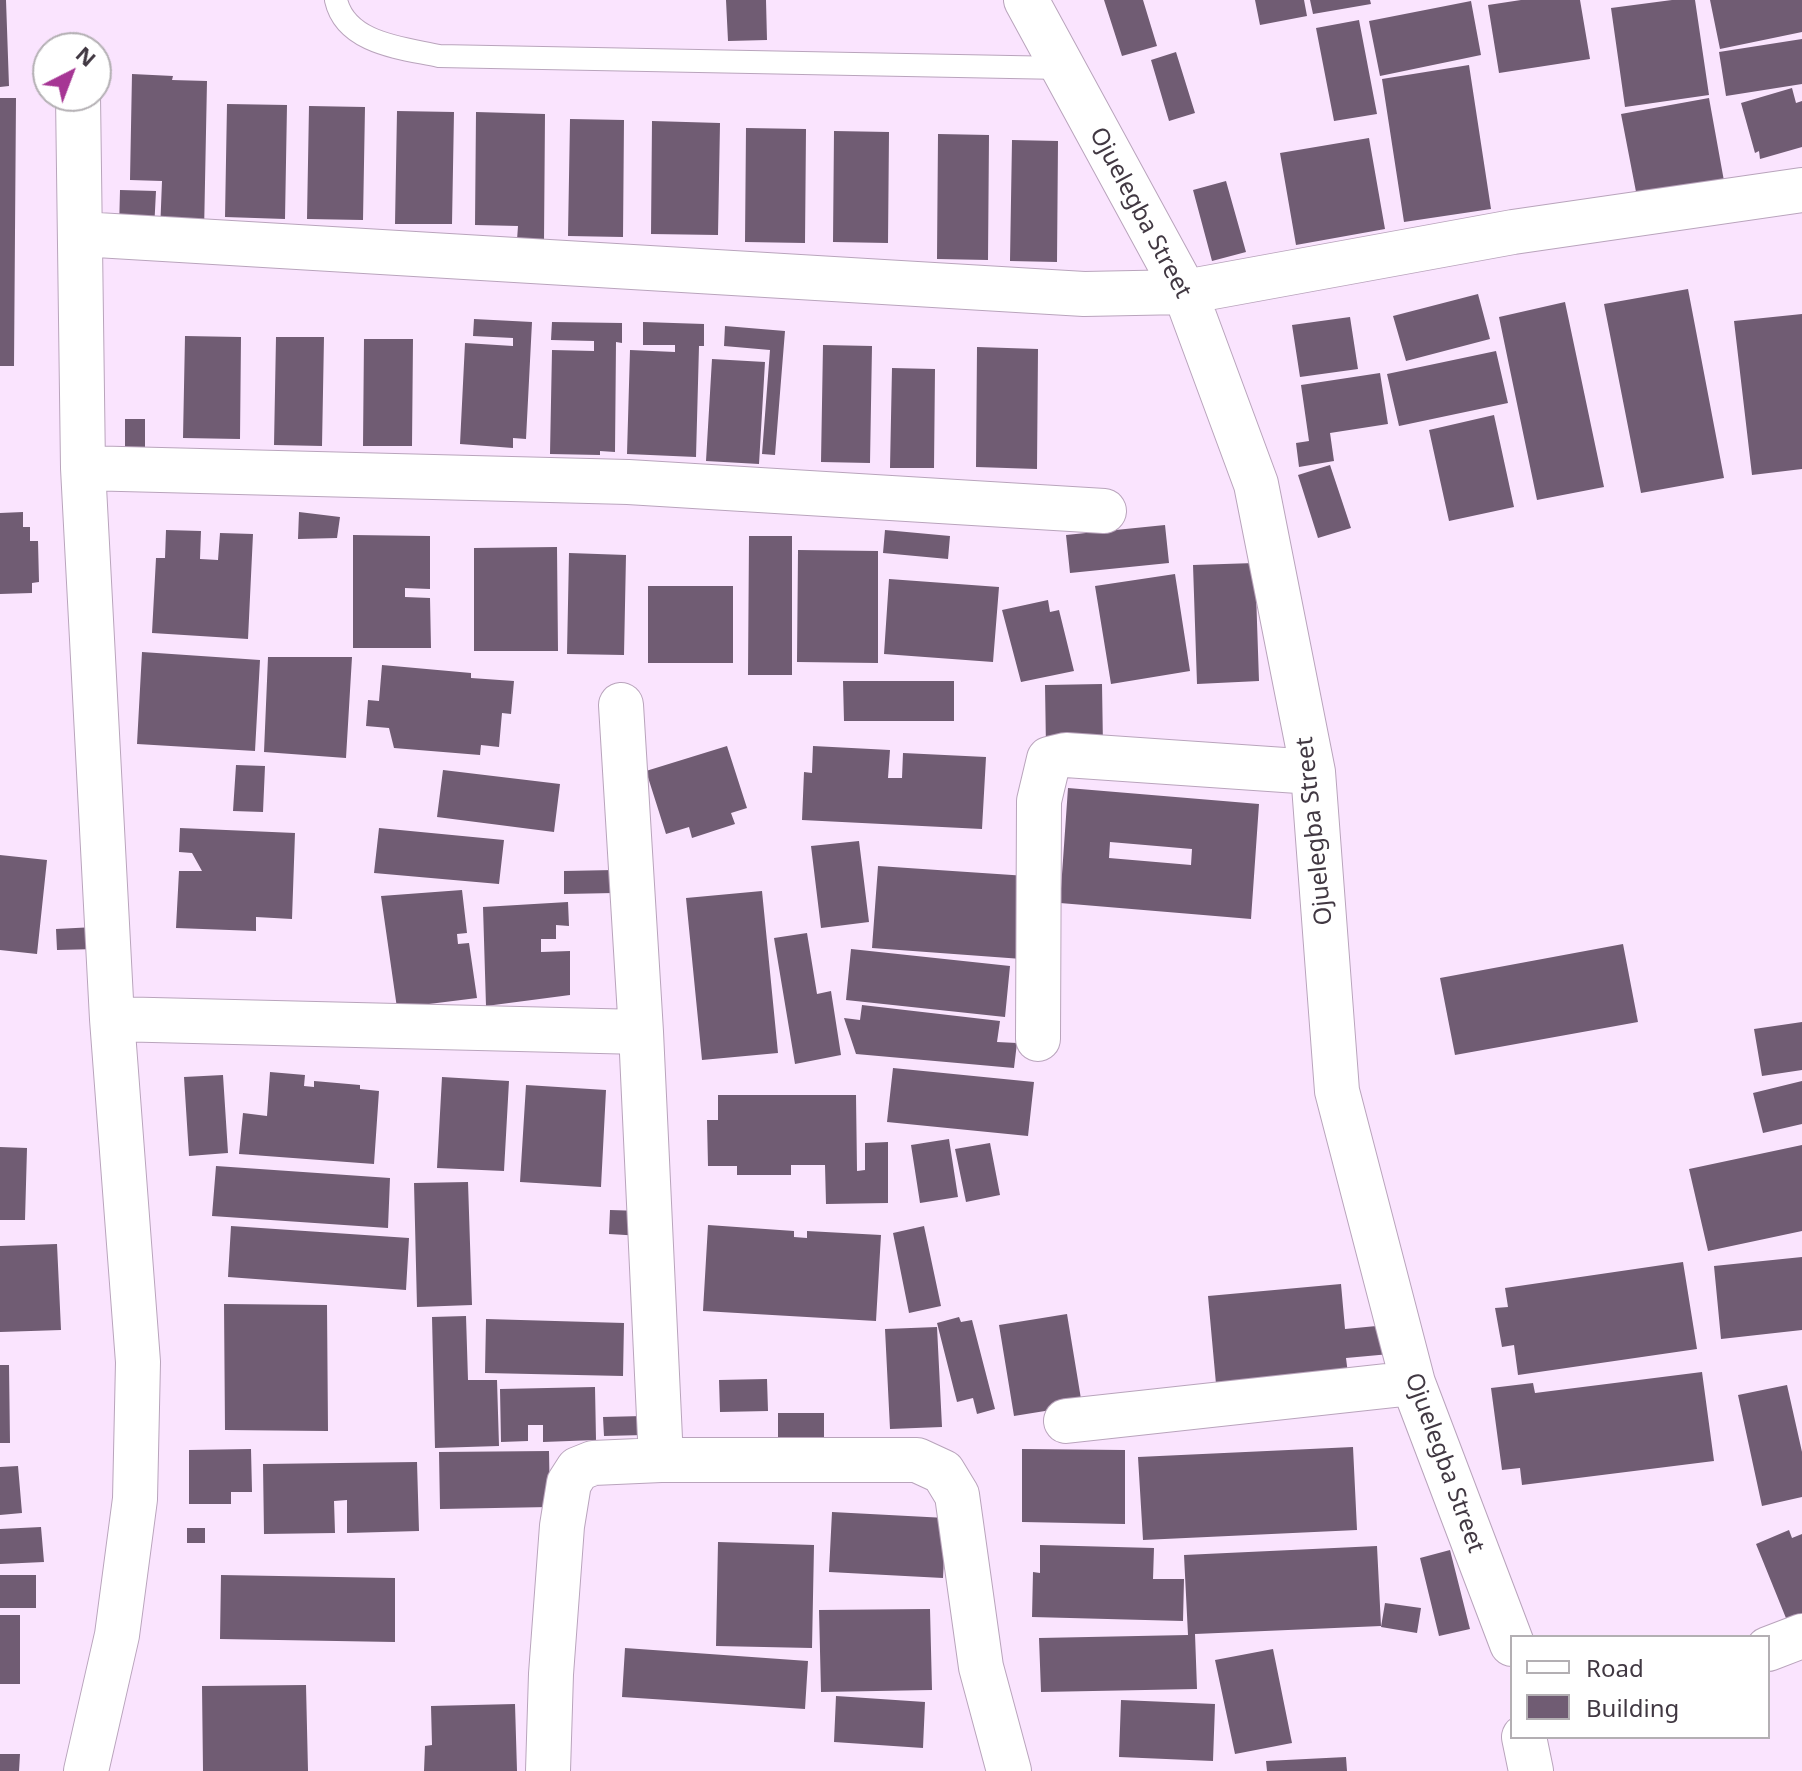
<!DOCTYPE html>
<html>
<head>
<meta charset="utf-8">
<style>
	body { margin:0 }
	#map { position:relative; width:1802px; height:1771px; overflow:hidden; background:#fae4fe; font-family:"Noto Sans",sans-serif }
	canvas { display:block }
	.legend { position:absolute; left:1510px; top:1635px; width:260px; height:104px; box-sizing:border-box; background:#fff; border:2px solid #b3afb3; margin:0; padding:10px 14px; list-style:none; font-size:24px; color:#413842 }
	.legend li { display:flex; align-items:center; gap:16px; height:40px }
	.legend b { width:40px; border:2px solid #b3afb3 }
	.north { position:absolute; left:32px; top:32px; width:80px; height:80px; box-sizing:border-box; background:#fff; border:2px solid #b3afb3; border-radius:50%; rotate:42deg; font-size:22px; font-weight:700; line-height:32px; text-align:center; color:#413842 }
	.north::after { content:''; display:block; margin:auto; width:28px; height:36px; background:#a63694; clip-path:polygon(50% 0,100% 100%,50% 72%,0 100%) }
</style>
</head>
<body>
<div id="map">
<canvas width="1802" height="1771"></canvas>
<ul class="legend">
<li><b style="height:10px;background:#fff"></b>Road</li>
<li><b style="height:22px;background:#705c73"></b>Building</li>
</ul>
<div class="north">N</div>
</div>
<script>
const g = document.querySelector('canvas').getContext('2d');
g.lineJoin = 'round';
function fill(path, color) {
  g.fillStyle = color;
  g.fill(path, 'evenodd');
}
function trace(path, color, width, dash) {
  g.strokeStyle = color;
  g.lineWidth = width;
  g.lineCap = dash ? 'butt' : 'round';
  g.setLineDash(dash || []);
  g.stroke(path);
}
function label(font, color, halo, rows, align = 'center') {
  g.font = font + ' "Noto Sans",sans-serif';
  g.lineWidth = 8;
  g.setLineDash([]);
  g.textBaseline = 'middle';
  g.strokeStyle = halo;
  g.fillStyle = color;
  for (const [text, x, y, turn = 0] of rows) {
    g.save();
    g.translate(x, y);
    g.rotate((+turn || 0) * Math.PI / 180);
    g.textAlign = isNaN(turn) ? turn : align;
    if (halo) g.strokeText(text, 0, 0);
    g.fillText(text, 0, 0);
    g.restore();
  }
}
const building = new Path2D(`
	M0,0h6l3,86 -9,1z
	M726,0h40l1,40 -39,1z
	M1104,0h39l14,46 -35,10z
	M1255,0h49l3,16 -47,9z
	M1310,0h60l1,4 -58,10z
	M1521,0h59l10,59 -91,14 -11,-68z
	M1672,0h23l14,95 -84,12 -14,-99z
	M1710,0h92v32l-82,17z
	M1471,1l10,54 -101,21 -11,-55z
	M1359,20l18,94 -43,7 -18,-93z
	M1802,39v45l-76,12 -7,-44z
	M1176,52l19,61 -26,8 -18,-61z
	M1469,65l22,144 -87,13 -22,-143z
	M132,74l41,2 -1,4 35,1 -3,152 -44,-1 2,-51 -32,-1z
	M1792,88l4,15 6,-2v46l-42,12 -1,-8 -4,2 -14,-50z
	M0,98h16l-2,268h-14z
	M1709,98l15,83 -87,16 -16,-83z
	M227,104l60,1 -2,114 -60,-2z
	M309,106l56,1 -2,113 -56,-1z
	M397,111l57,1 -2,112h-57z
	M476,112l69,2 -1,127 -27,-1 1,-14 -43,-1z
	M570,119l54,1 -1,117 -55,-1z
	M652,121l68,2 -2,112 -67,-1z
	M746,128l60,1 -1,114 -60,-1z
	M834,131l55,1 -1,111 -55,-1z
	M938,134l51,1 -1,125 -51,-1z
	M1369,138l16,91 -89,16 -16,-92z
	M1012,140l46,1 -1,121 -47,-1z
	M1226,181l20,71 -34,9 -19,-71z
	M120,190l36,1 -2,39 -35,-1z
	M1688,289l36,189 -83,15 -37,-189z
	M1478,294l12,45 -84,22 -13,-45z
	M1565,302l39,185 -67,13 -38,-183z
	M1802,314v155l-50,6 -18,-154z
	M1350,317l8,52 -58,8 -8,-52z
	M474,319l58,3 -6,117 -13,-1v10l-53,-4 5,-101 48,3v-8l-40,-2z
	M552,322l70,1v20l-6,-1 -1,110 -15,-1v4l-50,-1 2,-104 42,1v-10l-43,-1z
	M643,322l61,2v22h-5l-3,111 -69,-3 3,-104 45,2v-7h-32z
	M725,326l60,5 -10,124 -13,-1 8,-104 -46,-4z
	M185,336l56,1 -1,102 -57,-1z
	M276,337h48l-2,109 -48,-1z
	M364,339h49l-1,107h-49z
	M823,345l49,1 -2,117 -49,-1z
	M977,347l61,2 -1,120 -61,-2z
	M1496,351l12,52 -109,23 -12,-52z
	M712,359l53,3 -6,102 -53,-3z
	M892,368l43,1 -1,99h-44z
	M1380,373l8,51 -58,9 4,28 -35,6 -3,-24 13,-2 -8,-56z
	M1494,415l20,92 -65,14 -20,-91z
	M125,419h20v29l-20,1z
	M1330,465l21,63 -33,10 -20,-63z
	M23,512v15h7v14h8l1,41 -7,1v10l-32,1v-81z
	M299,512l41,5 -3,21 -39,1z
	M1165,525l4,38 -99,10 -4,-38z
	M166,530l35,1 -1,28 18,1 2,-27 33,1 -5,105 -96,-6 4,-75h9z
	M885,530l65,6 -2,23 -65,-6z
	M353,535l77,1v53l-25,-1v9l25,1 1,50h-78z
	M749,536h43v139h-44z
	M557,547l1,104h-84v-103z
	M798,550l80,1v112l-81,-1z
	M569,553l57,2 -2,100 -57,-1z
	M1255,563l4,118 -62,3 -4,-119z
	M1175,574l15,97 -79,13 -16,-98z
	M889,579l110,8 -6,75 -109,-8z
	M648,586h85v77h-85z
	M1048,600l2,12 9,-2 15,61 -53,11 -19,-72z
	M142,652l118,8 -5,91 -118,-7z
	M268,657h84l-6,101 -82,-6z
	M382,665l89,8v5l43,3 -3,33 -9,-1 -3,34 -18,-2 -1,10 -86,-7 -5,-20 -23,-2 2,-26 11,1z
	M843,681h111v40h-110z
	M1102,684l1,63 -57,1 -1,-63z
	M727,746l20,62 -16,5 4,11 -43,14 -3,-11 -23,7 -20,-63z
	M813,746l77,4 -2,28h14l1,-25 83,4 -4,72 -180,-9 2,-48 8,1z
	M236,765l29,1 -2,46 -30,-1z
	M443,770l117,14 -6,48 -117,-15z
	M1068,788l191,16 -8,115 -191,-16zM1110,842l82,7 -1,16 -82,-7z
	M180,828l115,5 -3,86 -36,-2v14l-80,-3 3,-57h23l-10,-18 -13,-1z
	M379,828l125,12 -5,44 -125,-11z
	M859,841l10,81 -48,6 -10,-82z
	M0,855l47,5 -10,94 -37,-4z
	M878,866l149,10 -5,83 -150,-11z
	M614,870v23l-50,1v-23z
	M462,890l5,43 -10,1 1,10 11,-1 8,55 -80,10 -16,-112z
	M762,891l16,162 -76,7 -16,-162z
	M568,902l1,24 -13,-1v14h-15v13l29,-1v44l-84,11 -3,-99z
	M95,927l2,22 -40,1 -1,-21z
	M807,933l10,61 14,-3 10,64 -46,9 -21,-126z
	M1623,944l15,78 -183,33 -15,-77z
	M851,949l159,17 -5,51 -159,-17z
	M862,1005l138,16 -3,21 20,1 -3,25 -158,-14 -12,-36 16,2z
	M1802,1022v48l-40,6 -8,-47z
	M893,1068l141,14 -6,54 -141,-14z
	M270,1072l35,3 -1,11 10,1v-6l46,4v4l19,2 -5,73 -135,-10 4,-41 24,3z
	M223,1075l5,78 -39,3 -5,-79z
	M442,1077l67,4 -5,90 -67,-3z
	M1802,1081v43l-39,9 -10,-40z
	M526,1085l80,5 -5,97 -81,-5z
	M718,1095h138l1,76 8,-1v-27l23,-1v61l-62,1 -1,-39h-34v10h-54v-9h-29l-1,-46h11z
	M949,1139l9,58 -38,6 -9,-58z
	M990,1143l10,52 -34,7 -11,-53z
	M1802,1145v86l-94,20 -19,-82z
	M0,1147l27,1 -2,72h-25z
	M216,1166l174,12 -2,50 -176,-12z
	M468,1182l4,123 -55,2 -3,-124z
	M610,1210l32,1v25l-33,-2z
	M708,1225l86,6v6l13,1v-7l74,4 -5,86 -173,-10z
	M231,1226l178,12 -3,52 -178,-13z
	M924,1226l17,80 -32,7 -16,-80z
	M57,1244l4,86 -61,2v-86z
	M1802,1257v73l-81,9 -7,-73z
	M1683,1262l14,87 -179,26 -4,-30 -12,2 -7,-39 13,-1 -3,-19z
	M1341,1284l4,45 42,-4 3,29 -44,4 3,24 -132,13 -9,-99z
	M224,1304l103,1 1,126 -103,-1z
	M1067,1314l15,91 -68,11 -15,-91z
	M466,1316l2,64h29l2,66 -64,2 -3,-131z
	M959,1317l2,5 11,-2 23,89 -18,5 -4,-16 -16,4 -20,-79z
	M486,1319l138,4 -1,53 -138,-3z
	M937,1327l5,100 -52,2 -5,-100z
	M0,1365h9l1,78h-10z
	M1702,1372l12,89 -192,24 -2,-17 -18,2 -11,-82 42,-5 2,10z
	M767,1379l1,32 -48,1 -1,-32z
	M1787,1385l15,67v45l-40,9 -24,-111z
	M595,1387l1,53 -53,2v-17h-15v16l-27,1 -1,-53z
	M778,1413h46v28h-46z
	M643,1416l1,19 -40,1 -1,-19z
	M1353,1447l4,83 -214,10 -5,-83z
	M251,1449l1,43h-21v12h-42v-54z
	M1022,1449l103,1v74l-103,-2z
	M549,1451l1,56 -110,2 -1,-57z
	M417,1462l2,69 -72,2v-33l-13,1 1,32 -71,1 -1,-70z
	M18,1466l4,47 -22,2v-48z
	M832,1512l114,6 -3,60 -114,-6z
	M41,1527l3,35 -44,2v-35z
	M187,1528h18v15h-18z
	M1789,1530l3,8 10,-4v89l-12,5 -34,-84z
	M718,1542l96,3 -2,103 -96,-2z
	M1040,1545l114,3 -1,31h31l-1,42 -151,-4 1,-45 7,1z
	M1377,1546l4,80 -186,8 2,55 -156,3 -2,-54 149,-3 -4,-80z
	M1450,1550l20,79 -31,7 -19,-78z
	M0,1575h36v33h-36z
	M221,1575l174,3v64l-175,-3z
	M1385,1603l36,5 -4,25 -36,-6z
	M930,1609l2,81 -111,2 -2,-82z
	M0,1615h20v69h-20z
	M625,1648l183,13 -3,48 -183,-12z
	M1273,1649l19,94 -57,11 -20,-94z
	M306,1685l2,86h-105l-1,-85z
	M836,1696l89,6 -2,46 -89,-6z
	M1121,1700l94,4 -2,57 -94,-4z
	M515,1704l2,67h-93l1,-25 7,-1 -1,-39z
	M0,1754h20l-1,17h-19z
	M1346,1757l1,14h-80l-1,-10z`);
const service = new Path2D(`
	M336,0c10,44 67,48 103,56l623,12`);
const minor = new Path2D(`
	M1026,0l159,292 71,192 57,288 24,319 76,292 99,261
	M78,96l5,372
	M80,234l1004,60 101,-2 328,-60 289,-42
	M621,705l20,327 20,428
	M112,1019l529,13
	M1038,1039l1,-238 10,-42 17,-4 247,17
	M1066,1421l347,-38
	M1768,1649l34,-13
	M1524,1737l7,34
	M86,1771l31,-136 18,-136 3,-137 -26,-343 -29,-551 545,14 476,29
	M548,1771l3,-97 11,-148 7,-43 9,-14 15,-6 68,-3h256l26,12 14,23 24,172 28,104`);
const streetNames = [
	["Ojuelegba Street",1140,213,62],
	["Ojuelegba Street",1315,831,-96],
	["Ojuelegba Street",1444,1463,70]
];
fill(building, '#705c73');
trace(service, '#b9a4bc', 24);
trace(minor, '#b9a4bc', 46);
trace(service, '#fff', 22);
trace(minor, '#fff', 44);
label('24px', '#413842', '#fff', streetNames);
</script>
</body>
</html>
